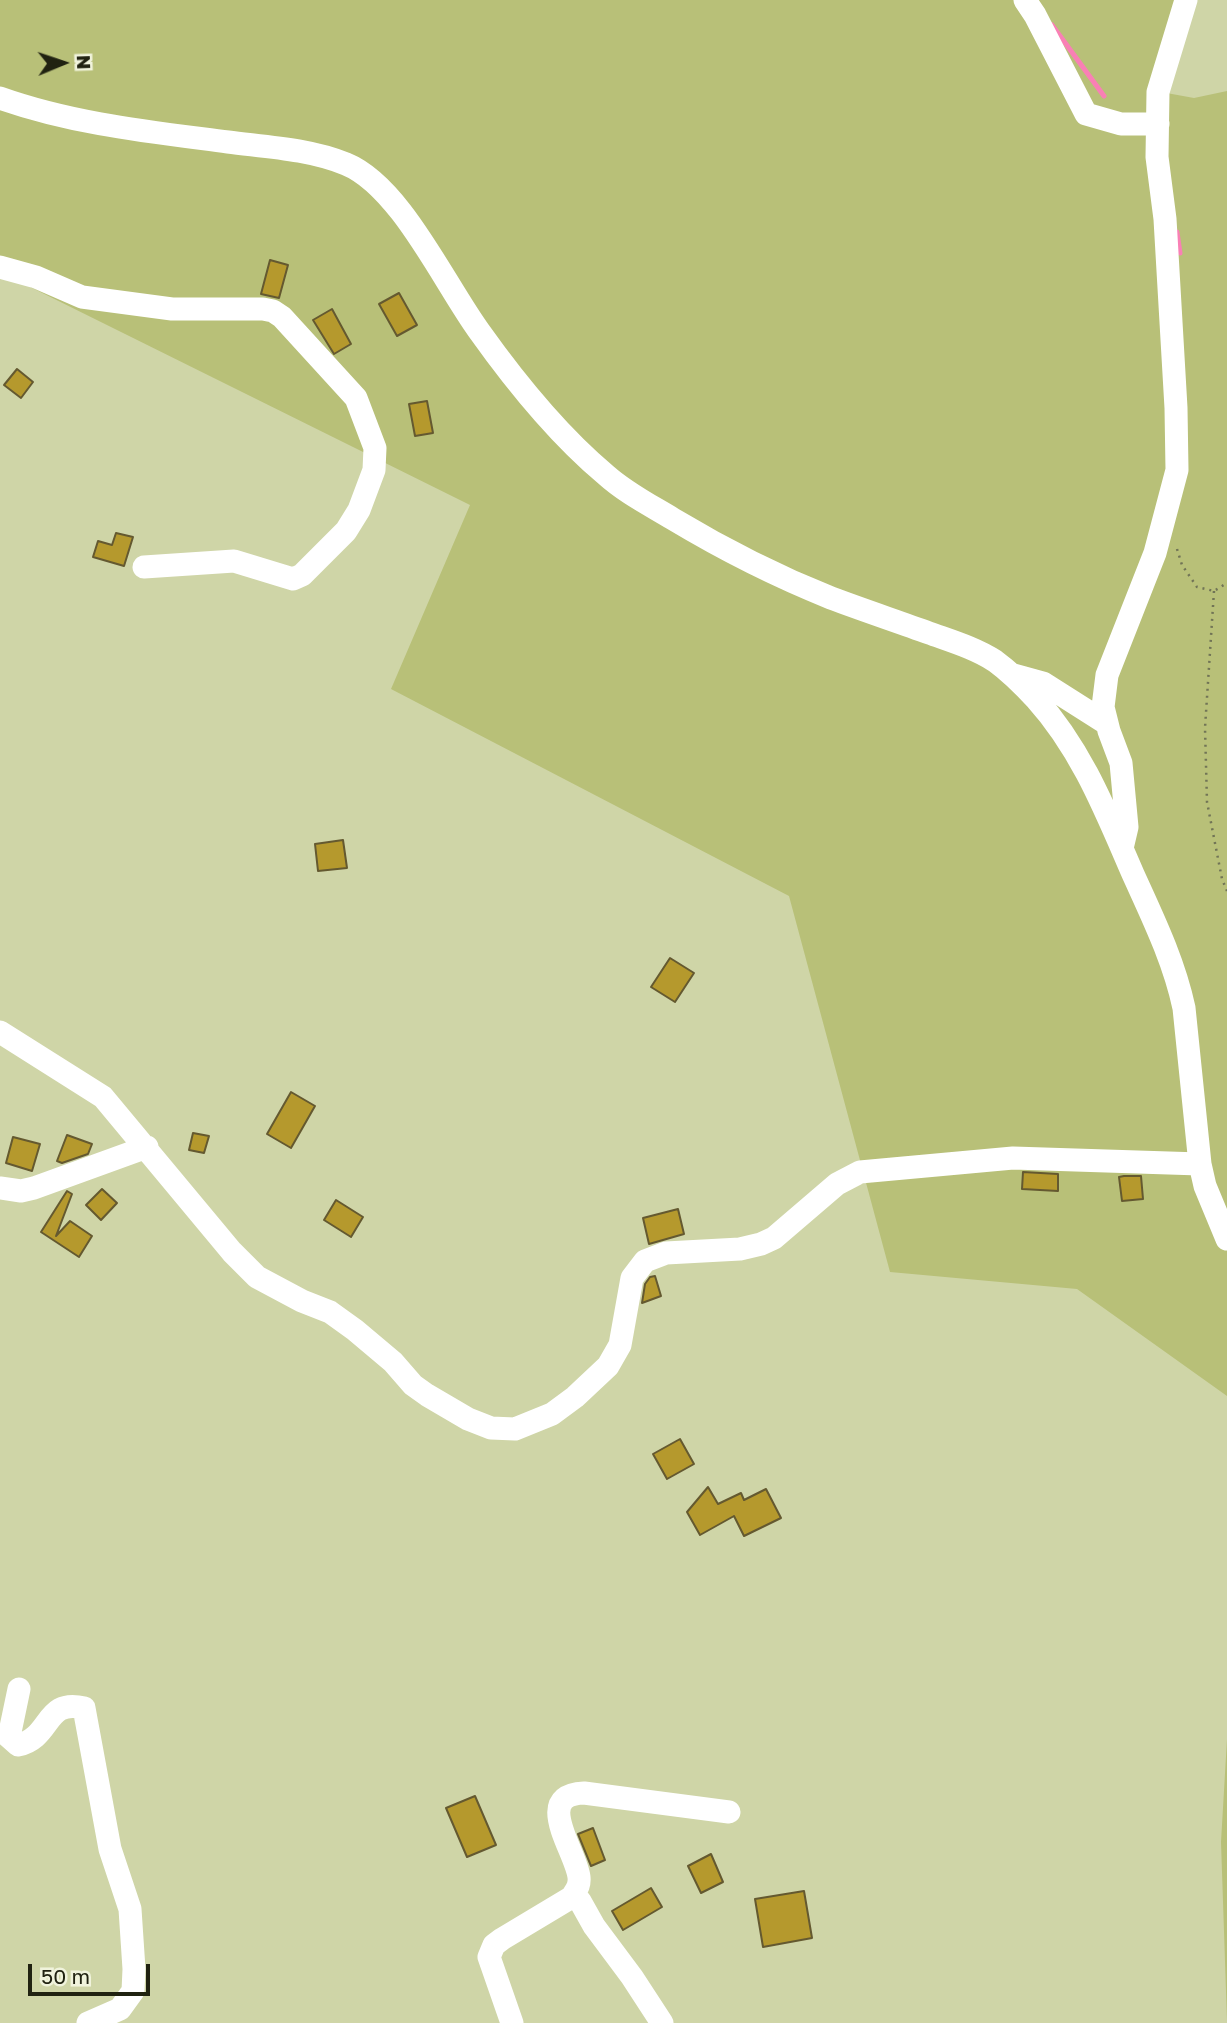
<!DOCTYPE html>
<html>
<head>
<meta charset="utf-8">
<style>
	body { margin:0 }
	#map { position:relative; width:1227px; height:2023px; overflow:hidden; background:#cfd5a7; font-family:"Golos Text",sans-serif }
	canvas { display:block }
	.north { position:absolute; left:28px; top:28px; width:70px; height:70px; -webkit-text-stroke:5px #f0f3dc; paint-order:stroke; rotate:88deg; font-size:19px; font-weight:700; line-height:28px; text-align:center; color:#202211 }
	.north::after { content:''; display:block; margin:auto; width:24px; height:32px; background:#202211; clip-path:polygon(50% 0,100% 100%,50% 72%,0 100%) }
	.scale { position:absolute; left:28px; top:1964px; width:122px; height:32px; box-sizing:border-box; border:4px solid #202211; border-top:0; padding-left:9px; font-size:21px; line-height:24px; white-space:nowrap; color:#202211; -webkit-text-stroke:5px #f0f3dc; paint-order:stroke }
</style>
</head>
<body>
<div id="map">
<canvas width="1227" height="2023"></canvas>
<div class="north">N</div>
<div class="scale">50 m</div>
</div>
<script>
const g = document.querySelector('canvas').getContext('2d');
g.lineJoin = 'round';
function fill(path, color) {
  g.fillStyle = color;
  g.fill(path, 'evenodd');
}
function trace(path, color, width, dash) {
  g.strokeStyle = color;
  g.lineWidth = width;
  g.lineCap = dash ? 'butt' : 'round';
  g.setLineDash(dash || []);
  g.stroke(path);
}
const green = new Path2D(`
	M0,0h1181l-31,90 44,8 33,-7v1305l-150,-107 -187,-17 -101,-376 -398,-207 79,-184 -470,-233z
	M1227,1739v282l-6,-179z`);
const stream = new Path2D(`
	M1052,25l52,71
	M1177,232l3,21`);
const building = new Path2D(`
	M270,260l18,5 -9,33 -18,-4z
	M399,293l18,32 -20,11 -18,-32z
	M332,309l19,35 -17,10 -21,-34z
	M17,369l16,13 -12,16 -17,-13z
	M427,401l6,32 -18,3 -6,-32z
	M116,533l17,4 -9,29 -31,-9 5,-16 14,4z
	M343,840l4,28 -29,3 -3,-27z
	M670,958l24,15 -19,29 -24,-15z
	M291,1092l24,14 -24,42 -24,-14z
	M193,1133l16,3 -5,17 -15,-3z
	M67,1135l25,9 -4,10 -26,9 -5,-2z
	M13,1137l27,7 -8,27 -26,-8z
	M1023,1172l35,2v17l-36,-2z
	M1124,1176h17l2,23 -21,2 -3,-24z
	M102,1189l15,14 -16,17 -15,-15z
	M67,1191l5,3 -16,42 14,-15 22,15 -13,21 -38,-25z
	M336,1200l27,17 -12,20 -27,-17z
	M678,1209l6,25 -35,10 -6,-26z
	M655,1276l6,20 -19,7 3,-19 5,-7z
	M680,1439l14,25 -27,15 -14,-25z
	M708,1487l10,17 23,-11 3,7 22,-11 15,29 -37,18 -10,-20 -34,19 -13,-23z
	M475,1796l21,49 -29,12 -21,-49z
	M593,1828l12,32 -14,6 -13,-32z
	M711,1854l12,28 -22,11 -13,-27z
	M651,1888l11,19 -39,23 -11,-19z
	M804,1891l8,47 -49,9 -8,-48z`);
const path = new Path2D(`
	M1177,549l5,16 15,22 17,4 13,-8
	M1214,591l-9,137 2,74 15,77 5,12`);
const minor = new Path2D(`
	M1025,0l10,15 51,99 35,10h37
	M0,98c73,26 152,34 228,44 39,5 81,7 118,22 54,22 98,119 133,167 37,52 78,103 127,144 20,18 44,30 67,44 50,30 103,57 158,79 32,12 65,23 98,35 22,8 46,15 66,28 15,11 29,25 41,38 46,51 70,113 97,175 20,44 41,87 51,134l16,156 5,22 22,53
	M0,267l36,10 46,20 90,12h91l10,2 9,6 74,81 19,50 -1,22 -15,40 -13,21 -44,44 -9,4 -59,-18 -90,6
	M1014,675l29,8 63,40
	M1123,844l4,-17 -6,-64 -12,-32 -6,-24 4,-32 48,-122 22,-83 -1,-62 -11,-189 -8,-62 1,-65 28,-92
	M0,1032l103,65 129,155 25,25 45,24 28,11 25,18 38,32 20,23 14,10 41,24 23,9 24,1 37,-15 23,-17 33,-31 12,-21 12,-67 13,-17 21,-8 74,-4 21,-5 13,-6 63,-54 23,-12 153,-14 187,6
	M0,1188l21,3 13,-3 113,-41
	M19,1689l-10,48 9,8c34,-7 26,-47 66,-37l26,141 20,60 4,60 -1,22 -13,18 -32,14
	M572,1897l8,4 14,25 38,51 30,46
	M512,2023l-23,-66 5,-12 8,-6 70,-42c4,-7 8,-11 7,-20 -3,-26 -47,-82 5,-84l145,19`);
fill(green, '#b8c078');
trace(stream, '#f980b5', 5);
fill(building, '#b5992d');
trace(building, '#645930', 2);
trace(path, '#717456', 2.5, [2, 5]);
trace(minor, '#fff', 23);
</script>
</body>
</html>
